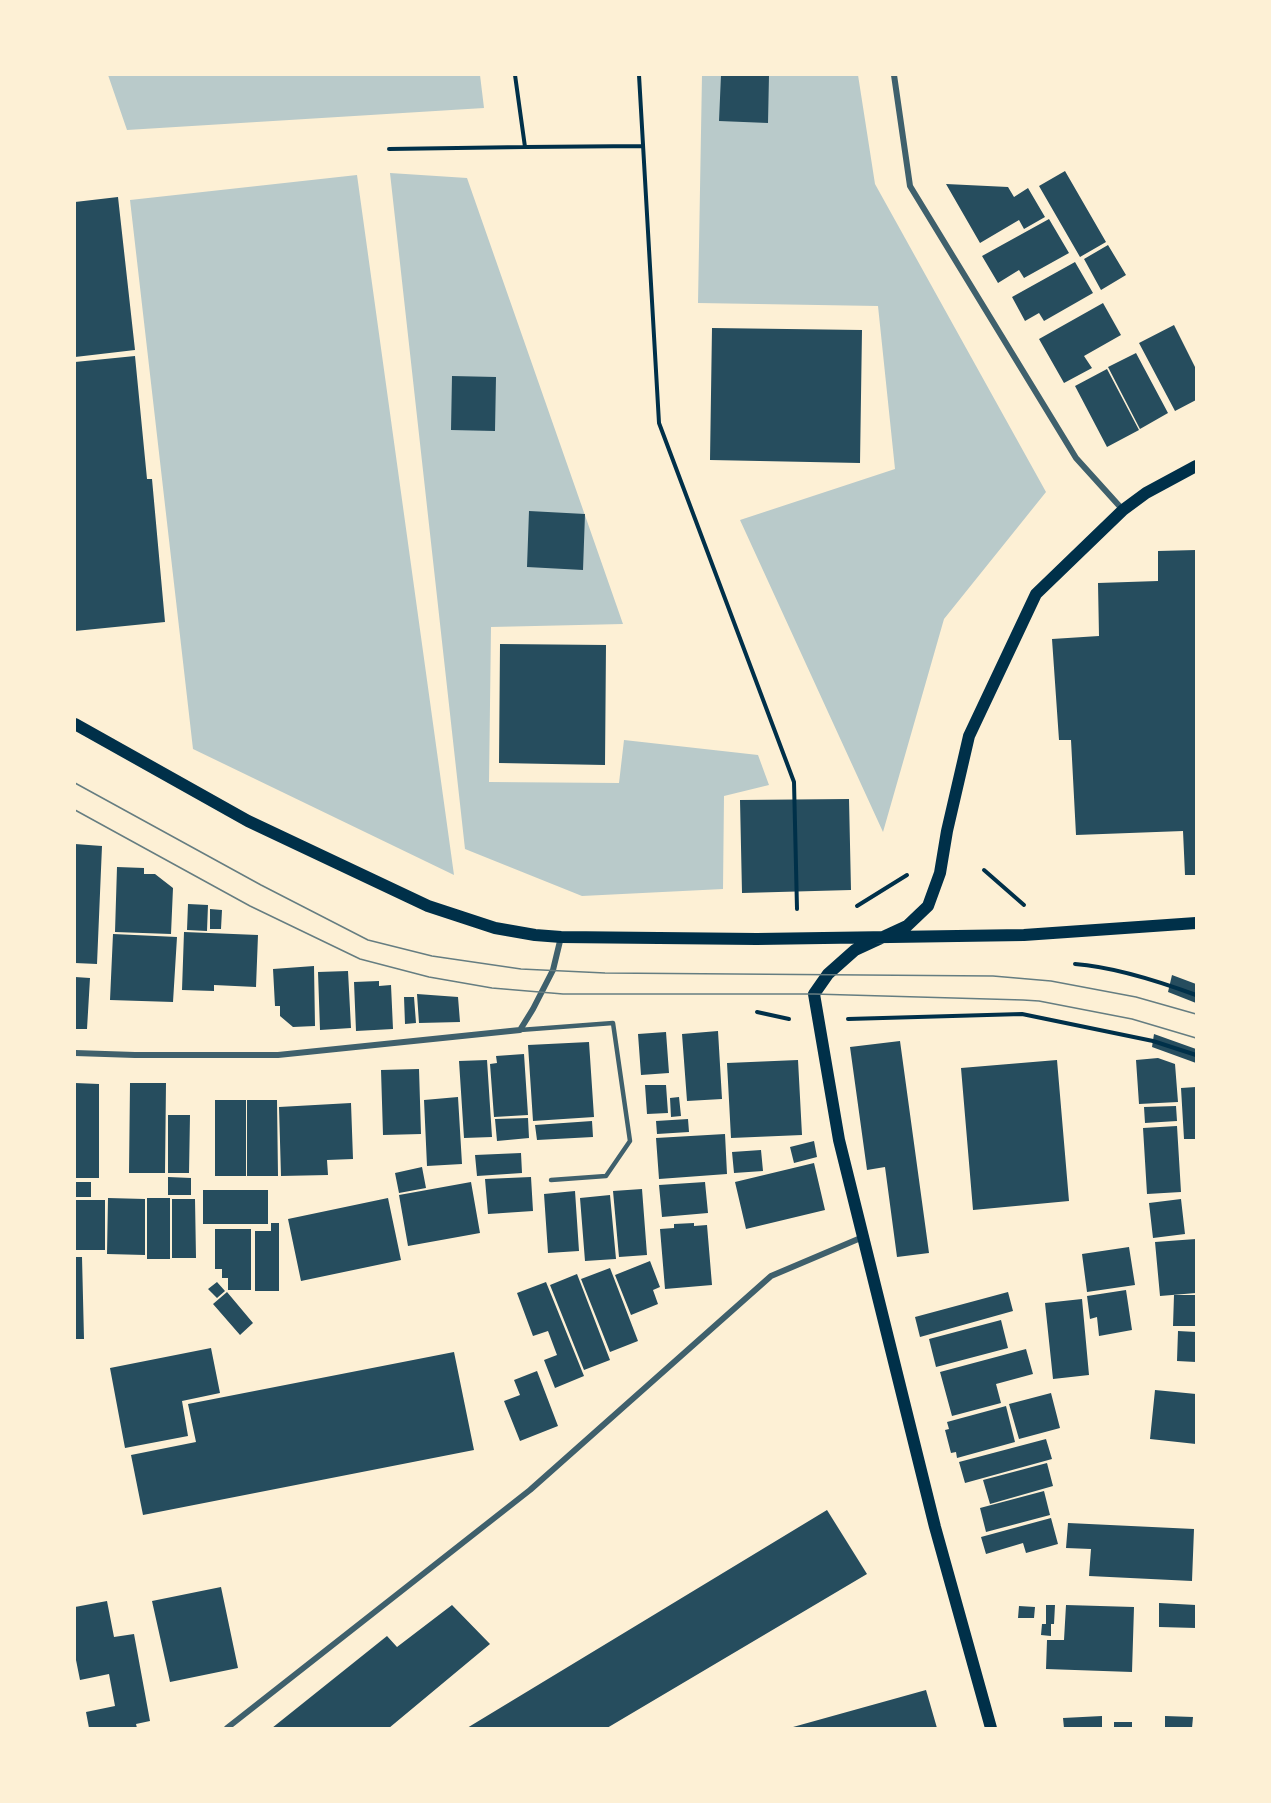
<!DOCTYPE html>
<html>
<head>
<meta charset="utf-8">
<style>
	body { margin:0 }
	#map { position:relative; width:1271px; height:1803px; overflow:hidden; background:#fdf0d5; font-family:Inter,sans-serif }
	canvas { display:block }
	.frame { position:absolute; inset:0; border:76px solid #fdf0d5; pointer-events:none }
</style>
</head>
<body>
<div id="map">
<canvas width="1271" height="1803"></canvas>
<div class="frame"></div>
</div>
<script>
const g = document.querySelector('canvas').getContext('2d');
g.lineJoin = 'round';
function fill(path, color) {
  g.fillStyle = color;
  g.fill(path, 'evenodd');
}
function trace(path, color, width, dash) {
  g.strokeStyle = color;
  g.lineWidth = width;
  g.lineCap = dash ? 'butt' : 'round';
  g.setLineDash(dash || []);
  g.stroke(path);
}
const green = new Path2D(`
	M108,75h372l4,33 -357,22z
	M702,75h156l17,109 171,308 -102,127 -61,213 -143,-312 155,-51 -17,-163 -180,-3z
	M390,173l77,5 156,446 -132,3 -2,155 130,1 5,-43 134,15 11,30 -45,11 -1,93 -141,7 -117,-47z
	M357,175l97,700 -261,-126 -63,-549z`);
const building = new Path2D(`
	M721,75h48l-1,48 -49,-2z
	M1065,171l41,71 -26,15 -41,-71z
	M946,184l62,3 6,10 14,-9 17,29 -21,12 -5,-9 -39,23z
	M118,197l17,153 -60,7v-155z
	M1049,219l20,34 -45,25 -5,-8 -21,13 -16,-27z
	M1108,245l18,30 -25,15 -17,-31z
	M1075,262l18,31 -49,28 -5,-8 -14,8 -13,-24z
	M1103,303l18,32 -37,21 8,12 -28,15 -25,-44z
	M1174,325l22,44v31l-21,11 -36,-68z
	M712,328l150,2 -2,133 -150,-3z
	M1136,353l32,60 -28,16 -32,-62z
	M135,356l12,123h5l13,143 -90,9v-269z
	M1107,369l32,61 -32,17 -32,-61z
	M452,376l44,1 -1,54 -44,-1z
	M529,511l56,3 -2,56 -56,-3z
	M1196,550v325h-11l-2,-44 -107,4 -5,-95h-12l-7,-101 47,-3 -1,-53 60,-2v-30z
	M500,644l106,1 -1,120 -106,-2z
	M849,799l2,91 -109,3 -2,-93z
	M75,844l27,2 -5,118 -22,-1z
	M117,867l27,1v6h11l18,14 -2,46 -56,-2z
	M188,904l20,1 -1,26 -20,-1z
	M210,909l12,1 -1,19h-11z
	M184,932l74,3 -2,52 -42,-2v6l-32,-1z
	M113,934l64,3 -4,65 -63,-2z
	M314,966l1,60 -22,1 -13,-11v-10h-5l-2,-37z
	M348,971l3,57 -31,2 -2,-58z
	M1172,975l24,9v19l-28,-11z
	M75,977l15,1 -3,51h-12z
	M379,981v5l12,-1 2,44 -37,2 -2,-49z
	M417,994l41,3 2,25 -41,1z
	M404,997h10l2,26 -11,1z
	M718,1031l4,68 -35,2 -5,-67z
	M666,1032l3,41 -28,2 -3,-41z
	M1154,1034l42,15v14l-44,-16z
	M900,1041l29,212 -32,4 -12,-90 -18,3 -17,-123z
	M589,1042l5,75 -61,4 -5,-76z
	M524,1054l4,61 -34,2 -4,-53 7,-1 -1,-7z
	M1158,1058l17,6 3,38 -39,2 -3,-44z
	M487,1060l5,77 -28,1 -5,-77z
	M798,1060l4,75 -71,3 -4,-75z
	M1057,1060l12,141 -96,9 -12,-142z
	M419,1069l2,65 -38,1 -2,-65z
	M75,1083l24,1v94h-24z
	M130,1083h36l-1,90h-36z
	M645,1085h21l2,28 -21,1z
	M1196,1087v52h-12l-3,-51z
	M458,1097l4,67 -35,2 -3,-66z
	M679,1097l2,19 -10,1 -1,-19z
	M215,1100h31v76h-31z
	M247,1100h30l1,76h-31z
	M351,1103l2,56 -26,1 1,15 -47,1 -2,-69z
	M1176,1106l1,15 -32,2 -1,-16z
	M168,1115h22l-1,58h-21z
	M528,1118l1,20 -32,3 -2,-22z
	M688,1119l1,13 -32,2 -1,-13z
	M592,1121l1,16 -56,3 -2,-15z
	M1177,1126l4,66 -34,2 -4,-66z
	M725,1134l2,40 -68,5 -3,-41z
	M814,1141l3,16 -23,6 -4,-16z
	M761,1150l2,21 -29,2 -2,-21z
	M521,1153l1,20 -45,3 -2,-21z
	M814,1163l11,47 -79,19 -11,-47z
	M422,1167l4,21 -27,5 -4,-20z
	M168,1177l23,1v17h-23z
	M531,1177l2,34 -45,3 -3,-35z
	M75,1182h16v15h-16z
	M471,1182l9,51 -72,13 -9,-51z
	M705,1182l3,31 -46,4 -3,-32z
	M642,1189l5,66 -28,2 -6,-66z
	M203,1190h65v34h-65z
	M575,1191l4,60 -31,2 -4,-59z
	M610,1195l6,64 -31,2 -5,-63z
	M108,1198l37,1v56l-38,-1z
	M147,1198h23v61h-23z
	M388,1198l13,62 -100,21 -13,-62z
	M172,1199h23l1,59h-24z
	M1181,1199l4,35 -32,4 -4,-35z
	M75,1200h30v50h-30z
	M271,1223h8v68h-24v-60h16z
	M694,1223v3l13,-1 5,60 -47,4 -5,-60 14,-1v-4z
	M215,1229h36v61h-23v-12h-6v-9h-7z
	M1196,1239v54l-36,3 -5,-54z
	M1129,1247l6,38 -48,7 -5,-38z
	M75,1257h7l2,82h-9z
	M650,1261l10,26 -7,3 5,14 -27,11 -16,-40z
	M610,1268l28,73 -28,11 -29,-73z
	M577,1274l33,86 -26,10 -34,-85z
	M217,1282l8,9 -8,7 -9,-9z
	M546,1282l38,94 -29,12 -11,-28 13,-5 -9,-24 -15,5 -16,-43z
	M1126,1290l6,40 -33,6 -2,-19 -7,2 -3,-23z
	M227,1292l26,31 -13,12 -27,-31z
	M1008,1292l5,19 -93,26 -5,-20z
	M1174,1295h22v31h-23z
	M1082,1299l7,76 -36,4 -8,-76z
	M1001,1320l7,28 -72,19 -7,-28z
	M1178,1331l18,1v30l-19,-1z
	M211,1348l9,45 -38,8 6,35 -63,12 -15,-80z
	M1026,1349l7,25 -37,10 5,19 -49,13 -12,-44z
	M454,1352l20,98 -331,65 -12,-60 65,-13 -8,-38z
	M537,1371l21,55 -38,15 -16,-40 16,-6 -6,-15z
	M1155,1390l41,4v50l-46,-5z
	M1051,1393l9,35 -41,11 -10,-35z
	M1006,1406l9,36 -58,16 -1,-6 -5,1 -6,-23 4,-1 -2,-7z
	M1046,1439l6,20 -87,24 -6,-21z
	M1047,1463l6,23 -63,18 -7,-24z
	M1044,1491l6,24 -64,17 -6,-24z
	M827,1510l40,64 -260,154h-140z
	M1051,1518l7,26 -32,9 -3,-10 -37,11 -5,-17z
	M1068,1523l126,6 -2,52 -103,-5 2,-27 -25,-1z
	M221,1587l17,81 -68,14 -18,-81z
	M107,1601l7,36 20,-3 16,87 -14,3 1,4h-48l-3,-16 29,-6 -6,-32 -29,6 -5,-25v-48z
	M1159,1603l37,2v23l-37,-1z
	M452,1605l38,39 -101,84h-117l115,-92 10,11z
	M1046,1605h9l-1,19h-3v12l-10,-1 1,-11h4z
	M1066,1605l68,2 -2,65 -86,-3 1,-29h17z
	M1019,1606l16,1 -1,11h-16z
	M926,1690l11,38h-144v-1z
	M1102,1716v12h-38l-1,-10z
	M1165,1716l28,1 -1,11h-27z
	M1114,1722h18v6h-18z`);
const path = new Path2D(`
	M515,75l10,72 118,-1
	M639,75l20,348 135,359 3,127
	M389,149l136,-2
	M984,870l40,35
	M857,906l50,-31
	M1075,964c40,3 83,17 121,31
	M757,1012l32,7
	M848,1019l174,-5 131,27 43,14`);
const service = new Path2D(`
	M520,1030l93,-7 17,118 -24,35 -55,4`);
const minor = new Path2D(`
	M894,75l16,111 166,272 47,52
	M75,1053l60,2h143l242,-25 13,-21 20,-39 8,-33
	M227,1728l303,-238 241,-214 92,-39`);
const secondary = new Path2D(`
	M75,724l173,97 180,85 67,22 40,7 26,2 196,2 267,-4 172,-12
	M991,1728l-56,-201 -96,-387 -25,-146 14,-20 27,-24 52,-24 21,-20 12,-33 7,-42 22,-95 67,-142 87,-84 23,-17 50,-27`);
const tram = new Path2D(`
	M75,783l186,102 107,55 64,16 89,13 84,4 388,3 58,5 85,16 60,17
	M75,810l175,96 110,53 69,18 63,11 71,6h251l209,6 16,1 93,18 64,19`);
fill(green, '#b9caca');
fill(building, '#264d5e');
trace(path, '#003049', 4);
trace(service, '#3f606c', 4.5);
trace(minor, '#3f606c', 6);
trace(secondary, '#003049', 12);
trace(tram, '#657d81', 1.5);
</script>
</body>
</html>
